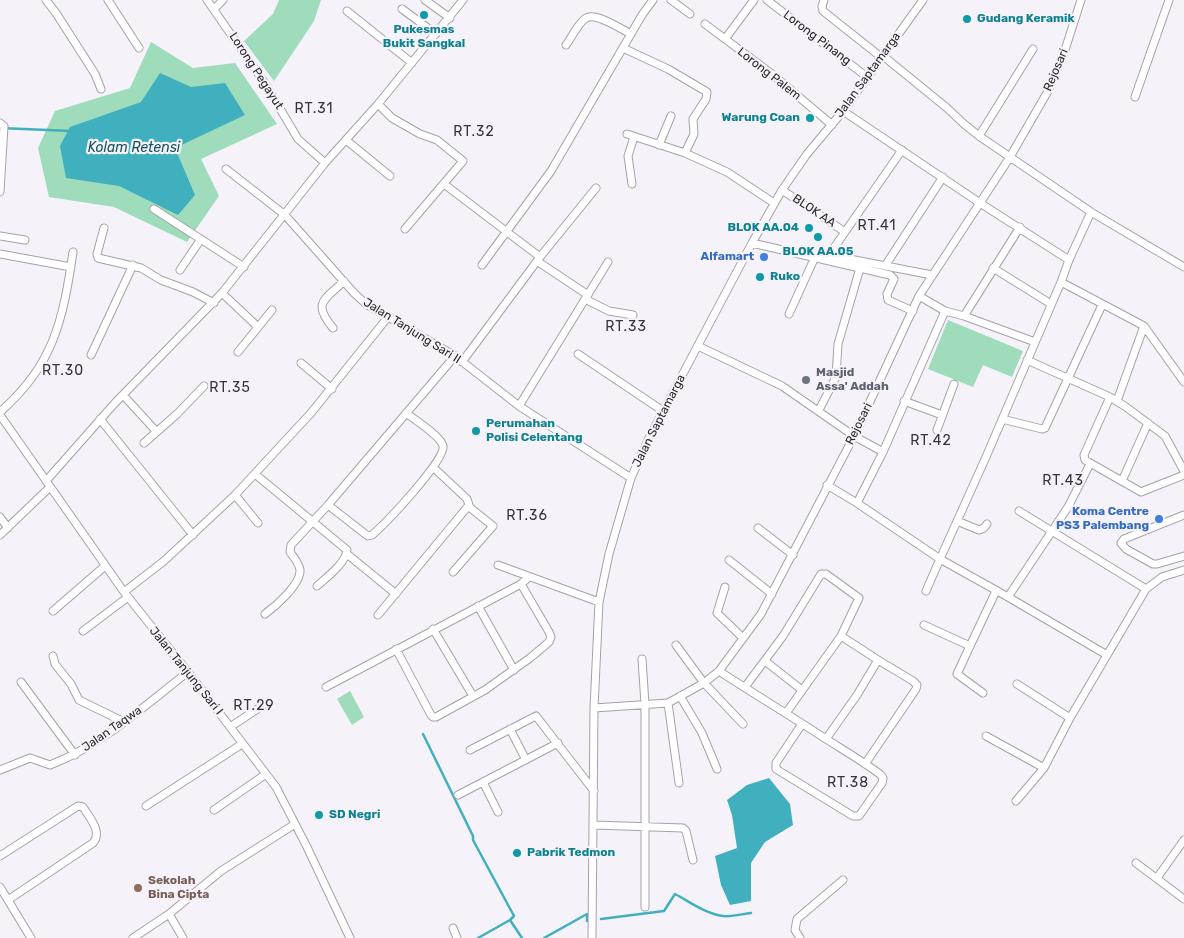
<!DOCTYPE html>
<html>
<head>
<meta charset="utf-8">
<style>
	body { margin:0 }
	canvas { display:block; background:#f6f2fa }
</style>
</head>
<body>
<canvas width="1184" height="938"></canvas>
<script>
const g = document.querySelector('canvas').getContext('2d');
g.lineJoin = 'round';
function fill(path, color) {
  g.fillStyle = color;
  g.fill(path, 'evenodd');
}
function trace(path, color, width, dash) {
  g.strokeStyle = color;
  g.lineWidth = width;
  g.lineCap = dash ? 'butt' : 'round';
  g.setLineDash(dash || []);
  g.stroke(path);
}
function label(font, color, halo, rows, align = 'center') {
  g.font = font + ' Rubik,sans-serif';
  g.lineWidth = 4.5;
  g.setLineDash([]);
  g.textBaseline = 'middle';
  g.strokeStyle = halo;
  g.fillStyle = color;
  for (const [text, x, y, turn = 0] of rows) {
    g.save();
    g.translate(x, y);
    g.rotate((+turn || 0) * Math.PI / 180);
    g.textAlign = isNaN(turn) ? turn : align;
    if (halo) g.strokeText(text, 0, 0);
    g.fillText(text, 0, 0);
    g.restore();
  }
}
const green = new Path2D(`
	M279,0h42l-7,21 -40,60 -30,-40 29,-27z
	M151,42l42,26 42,-5 42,61 -76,35 18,37 -32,46 -73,-35 -65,-10 -11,-49 17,-37 75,-23z
	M948,320l75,31 -11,26 -29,-12 -10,22 -45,-18z
	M350,691l14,26 -12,8 -15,-26z`);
const water = new Path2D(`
	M160,73l31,14 34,-4 20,32 -70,33 20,47 -17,20 -59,-29 -53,-8 -6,-32 10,-19 71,-25z
	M769,778l21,26 3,21 -28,17 -14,21v38l-21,4 -9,-20 -6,-29 22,-8 -5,-33 -5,-15 20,-15z`);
const stream = new Path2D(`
	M0,128l71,3
	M423,734l50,102v4l41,76 -4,4
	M601,919l63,-8 11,-17c15,8 31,20 48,22 9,1 19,-2 28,-3
	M478,938l32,-18 12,18
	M544,938l43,-24v7`);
const minor = new Path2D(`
	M46,0l10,13 39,61 6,15
	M108,0l31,48
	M207,0l59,85 32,54 27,24
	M425,0l25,18
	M671,0l19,14
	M767,0l100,77
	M824,0l-2,6 1,5 58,46
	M214,9l9,-9
	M402,9l34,25
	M347,11l65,52
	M705,24l67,50 60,51
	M725,39l29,-39
	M566,45c6,-8 12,-22 20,-27 10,-6 35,11 45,16
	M623,48l45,21 39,23 -1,7 -13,20 1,15 -9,19
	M882,55l65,53 17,16 15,12 112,76 93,55
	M1135,97l34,-97
	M378,104l14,14 28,16 17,6 26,21 -58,68
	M843,111l137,92 89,57 22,-48
	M0,123l4,3 -4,66
	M627,134l58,19 42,19 47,31
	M979,136l54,-87
	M346,140l44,36
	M659,145l12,-29
	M902,150l-73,105 103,20
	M226,169l59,46 69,78 12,11 89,52 64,50 112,72
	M444,184l96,73
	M632,184l-4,-28 6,-19
	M782,190l63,42
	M154,209l90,58
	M104,228l-7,26 1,4 43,10 20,12 32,12 21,11
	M0,236l25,4
	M752,243l138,32 4,4 -7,15 1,6 25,11
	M0,254l71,13
	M537,261l51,34
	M482,265l69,-94 91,-156 11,-15
	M885,266l58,-89
	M993,268l58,36
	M180,270l21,-31
	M1061,282l83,44 40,56
	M222,293l36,34
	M919,296l26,15
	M585,299l24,12 24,4
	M789,314l26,-57
	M964,316l56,-89
	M333,328c-21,-25 -9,-28 11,-47
	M698,346l84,40 72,50 29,16
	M238,352l34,-42
	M578,354l85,57
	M91,355l42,-90
	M1027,360l83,37 16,10 39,29 19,35
	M462,362l78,-105 56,-69
	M301,363l31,26
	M123,395l33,36
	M1110,397l-26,58 1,5 56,32 43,-17
	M904,401l38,14
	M1117,401l27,-75
	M519,406l89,-144
	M819,410l17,-33 2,-33 22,-76
	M0,412c54,-47 63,-92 73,-160
	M0,415l124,177 64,80 88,115 31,60 43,91
	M100,419l93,116
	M1002,419l40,10 3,-1 57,-123
	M937,430l17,-46
	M144,443l33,-29 27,-28
	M255,474l92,76c-1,13 -20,27 -30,36
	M46,481l68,-77 108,-111 103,-130 53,-59 85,-104
	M1122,481l26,-58
	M827,485l30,18 83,56 46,-102 75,-175 8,-22
	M235,495l23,28
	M857,503l26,-51 62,-141 19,5 71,26
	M328,505l36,28 4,3 4,-1c13,-11 74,-75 71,-89 -2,-10 -28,-26 -37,-33
	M1019,511l127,78
	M1184,515l-60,24 -3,4 5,6 27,15h4l27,-8
	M0,517l8,11
	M957,521l22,9 5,-2 3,-4
	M758,528l35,27
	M0,535l50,-48
	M347,554l49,40
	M729,560l43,34
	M498,565l101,37
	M453,572l40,-46 -25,-20
	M725,587l-8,26 26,25
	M926,591l14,-32 68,38 60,-90 22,-43
	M124,592l40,-31 71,-66 76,-82 77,-96
	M1008,597l99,58
	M478,606l36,64
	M53,611l52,-45
	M265,614c11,-8 36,-30 35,-44 -1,-7 -6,-12 -10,-18l1,-7 37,-40 127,-149
	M378,615l91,-110 -2,-6 -33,-31
	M924,625l46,21 26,-55
	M433,629l40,67
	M83,631l45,-34
	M676,645l28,38 39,41
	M970,646l-13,28 26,19
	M396,649l35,66 2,2h3l49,-27 45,-32 19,-16 2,-5 -2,-5 -28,-48
	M53,656l2,8 16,20 8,16 45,22
	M642,659l3,45v203
	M765,661l37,29
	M719,671c35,23 72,45 107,68 19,12 38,23 55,36l2,3 -1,5 -23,33h-6l-77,-47v-6l26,-39
	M21,682l54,73
	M1017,684l53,34
	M326,687l195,-103 8,-7
	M745,687l38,-51 38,-62h5l33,24 -18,38
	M680,696l22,37 15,36
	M668,703l11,80
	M594,708l74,-5 36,-20 15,-12 42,-57 93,-178 65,-140 91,-139 38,-66 17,-41 16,-50
	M786,713l55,-77 37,24 35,21 4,4 -1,4 -51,75
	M230,727l38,-25
	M510,729l16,31
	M986,736l58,32
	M826,739l31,-44 21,-35
	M470,750l66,-34 58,75
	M0,770l30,-12 20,7c52,-20 94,-59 138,-93
	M483,782l15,30
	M458,795l100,-52
	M1016,801l28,-33 26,-50 76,-129 16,-12 22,-7
	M146,806l96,-62
	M214,810l52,-36
	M594,825l89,3 3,3 7,29
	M0,856l78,-50 5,1c6,10 20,25 10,36l-85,57
	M1136,863l48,36
	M1157,878l27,-38
	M0,887l31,51
	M169,914l14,24
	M453,928l4,10
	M133,938l36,-24 52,-43 74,-47
	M592,938l2,-230 5,-106 10,-48 22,-76 18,-40 103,-195 30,-53 25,-36 36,-43 80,-111
	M800,938l-5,-8 2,-11 46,-39`);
const markers = [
	[424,15,5,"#0f9aa8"],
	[967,19,5,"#0f9aa8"],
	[810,118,5,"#0f9aa8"],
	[809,228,5,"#0f9aa8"],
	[818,237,5,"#0f9aa8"],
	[764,257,5,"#3f7fe0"],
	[760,277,5,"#0f9aa8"],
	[806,380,5,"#6b7280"],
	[476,431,5,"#0f9aa8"],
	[1159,519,5,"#3f7fe0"],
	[319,815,5,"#0f9aa8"],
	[517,853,5,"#0f9aa8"],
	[138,888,5,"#8d6e63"]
];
const cultureNames = [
	["Gudang Keramik",977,19],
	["Pukesmas",424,30,"center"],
	["Bukit Sangkal",424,44,"center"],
	["Warung Coan",800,118,"right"],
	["BLOK AA.04",799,228,"right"],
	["BLOK AA.05",818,252,"center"],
	["Ruko",770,277],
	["Perumahan",486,424],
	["Polisi Celentang",486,438],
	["SD Negri",329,815],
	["Pabrik Tedmon",527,853]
];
const streetNames = [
	["Lorong Pinang",817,38,37],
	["Rejosari",1056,70,-67],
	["Lorong Pegayut",256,71,57],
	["Lorong Palem",769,74,38],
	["Jalan Saptamarga",868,75,-54],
	["BLOK AA",814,211,34],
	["Jalan Tanjung Sari II",412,331,32],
	["Jalan Saptamarga",659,421,-63],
	["Rejosari",859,424,-64],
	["Jalan Tanjung Sari I",186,671,51],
	["Jalan Taqwa",112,729,-35]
];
const shopNames = [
	["Alfamart",754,257],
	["Koma Centre",1149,512],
	["PS3 Palembang",1149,526]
];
const worshipNames = [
	["Masjid",816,373],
	["Assa' Addah",816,387]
];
const educationNames = [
	["Sekolah",148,881],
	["Bina Cipta",148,895]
];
const neighbourhoodNames = [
	["RT.31",314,109],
	["RT.32",474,132],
	["RT.41",877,226],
	["RT.33",626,327],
	["RT.30",63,371],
	["RT.35",230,388],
	["RT.42",931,441],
	["RT.43",1063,481],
	["RT.36",527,516],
	["RT.29",254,706],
	["RT.38",848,783]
];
const waterNames = [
	["Kolam Retensi",134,148]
];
fill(green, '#9edcbc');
fill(water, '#40b0bf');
trace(stream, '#40b0bf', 2.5);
trace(minor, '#a5a1a9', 9);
trace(minor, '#fff', 7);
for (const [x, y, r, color] of markers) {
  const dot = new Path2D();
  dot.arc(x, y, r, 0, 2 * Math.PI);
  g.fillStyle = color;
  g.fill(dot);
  trace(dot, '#f6f2fa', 2);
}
label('bold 12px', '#0d838f', '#f6f2fa', cultureNames, 'left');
label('12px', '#29282b', '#f6f2fa', streetNames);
label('bold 12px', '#366cbe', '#f6f2fa', shopNames, 'right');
label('bold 12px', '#5b616d', '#f6f2fa', worshipNames, 'left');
label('bold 12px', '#785e54', '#f6f2fa', educationNames, 'left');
g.letterSpacing = '1px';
label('14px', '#37343a', '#f6f2fa', neighbourhoodNames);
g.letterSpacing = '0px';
label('italic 14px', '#13535b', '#f6f2fa', waterNames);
</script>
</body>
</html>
